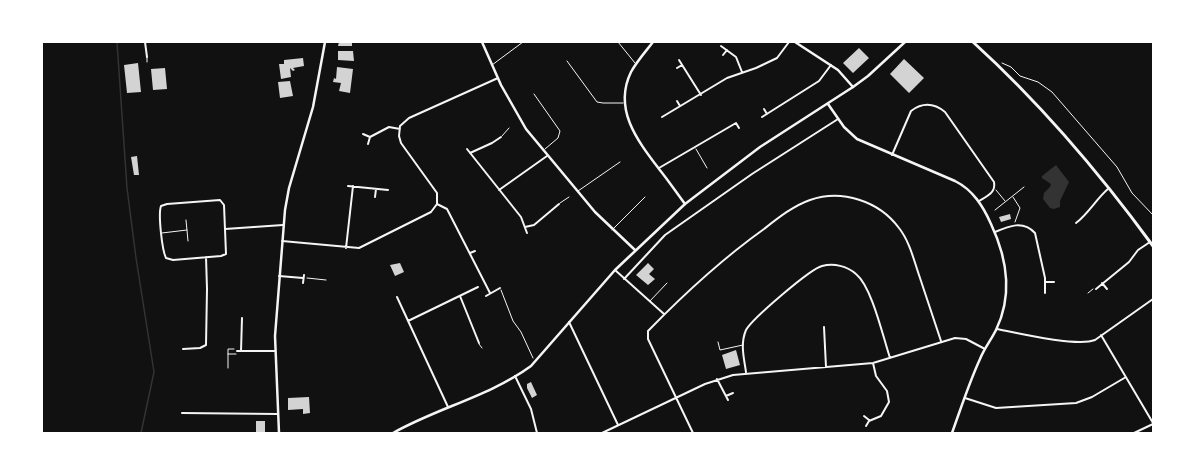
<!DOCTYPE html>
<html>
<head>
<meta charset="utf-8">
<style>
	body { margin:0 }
	#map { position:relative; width:1195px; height:475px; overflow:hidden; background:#111; font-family:"Sofia Sans Condensed",sans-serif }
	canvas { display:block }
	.frame { position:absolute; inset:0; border:43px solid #fff; pointer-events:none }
</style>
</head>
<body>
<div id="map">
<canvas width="1195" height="475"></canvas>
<div class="frame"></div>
</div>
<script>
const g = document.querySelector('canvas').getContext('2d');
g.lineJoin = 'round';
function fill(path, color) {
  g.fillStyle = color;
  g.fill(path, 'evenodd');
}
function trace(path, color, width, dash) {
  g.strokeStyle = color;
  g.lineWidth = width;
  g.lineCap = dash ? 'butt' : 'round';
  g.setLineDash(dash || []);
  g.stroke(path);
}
const water = new Path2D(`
	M1056,165l13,17 -9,19v6l-6,2 -4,-1 -7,-9 1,-6 6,-6 1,-3 -9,-6v-2z`);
const stream = new Path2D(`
	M117,42l10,146 9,70 18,114 -13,61`);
const building = new Path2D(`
	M339,42h13v4h-14z
	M859,48l10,10 -16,15 -10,-10z
	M338,51h15l1,10 -16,-1z
	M303,58l1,8 -11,2 2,2 -2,1 -3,-3 1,9 -10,2 -2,-15h5v-4z
	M904,59l20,19 -15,15 -19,-19z
	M138,63l3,29 -14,1 -3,-28z
	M337,67l16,2 -3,24 -11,-2 2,-8 -8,-1 1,-4 2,1z
	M165,68l2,21 -14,1 -2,-21z
	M290,81l3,15 -13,2 -2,-16z
	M137,156l2,19h-5l-3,-18z
	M1010,214l1,5 -10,3 -2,-5z
	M400,263l4,9 -9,4 -5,-11z
	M648,263l6,6 -5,5 6,5 -7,6 -12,-10z
	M736,350l4,15 -14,4 -4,-14z
	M531,382l6,13 -5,3 -5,-10v-4z
	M309,397l1,16 -7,1v-5l-15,1v-12z
	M256,421h9v12h-9z`);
const path = new Path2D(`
	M1002,63l9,4 9,9 18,6 14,10 65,75 15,26 21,22
	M696,149l11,19
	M996,190l9,11
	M1013,197l7,11 -5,14
	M995,210l29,-23
	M307,278l19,2
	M501,290l12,31 8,11 12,26
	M1088,293l5,-4
	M228,354h8
	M228,368v-19h6`);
const service = new Path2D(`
	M618,42l17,21
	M147,57v5
	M567,61l30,41 6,1h20
	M492,65l31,-23
	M534,94l26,37 -2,7 -13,11
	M502,136l7,-8
	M578,191l42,-29
	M560,203l9,-6
	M186,220l2,21
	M612,230l33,-33
	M162,233l25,-3
	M650,301l17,-18
	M718,342l2,8 23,-5
	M479,344l3,4`);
const minor = new Path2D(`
	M145,42l2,15
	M721,46l15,11 6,15
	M723,55l4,-5
	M679,60l22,35
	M677,68l5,-3
	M677,101l3,5
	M764,109l3,5
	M662,117l65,-39 29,-10 21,-10 12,-16
	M762,117l57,-36 12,-16
	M363,134l7,3 -2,7
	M370,137l19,-10 11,2
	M467,149l54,68 6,16
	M470,153l22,-10 9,-6
	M892,155l19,-44c12,-9 23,-8 34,1l49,70c2,11 -7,14 -15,19
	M659,168l77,-45 3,5
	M348,186l40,4
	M499,190l48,-34
	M375,197l1,-8
	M220,200l4,5 2,49 -5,2 -48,4 -7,-2c-4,-8 -8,-44 -5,-52l6,-2z
	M437,204l10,5 43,84
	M1076,223c13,-10 20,-24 33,-35
	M525,227l9,-2 25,-21
	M225,229l58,-4
	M995,232c14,-6 28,-12 40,1l10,45v15
	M282,241l77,7 72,-36 6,-8v-11l-36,-50 -2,-7 1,-10 9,-8 89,-40
	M346,248l7,-62
	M470,253l5,-2
	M615,270l49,44
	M279,276l24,2
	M624,279l41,-44 87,-61 86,-55
	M1046,282h8
	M303,283l1,-8
	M1102,283l5,6
	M1096,289l33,-27 9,-12 12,-8
	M460,296l19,47
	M486,296l14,-8
	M397,297l51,110
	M408,321l70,-34
	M569,322l49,103
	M824,327l2,40
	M997,329c20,4 80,18 98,11l58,-41
	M1101,335l52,88
	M183,349l17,-1 6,-3 1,-56 -1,-32
	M237,351h38
	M241,351l1,-33
	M746,372c-2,-14 -6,-28 0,-42 6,-11 64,-61 76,-64 12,-3 25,0 34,8 16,13 27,63 34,84
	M515,376l16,33 6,24
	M717,379l11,21
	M726,396l7,-3
	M965,398l31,10 80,-5 16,-6 34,-20
	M182,413l95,1
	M864,416l5,4
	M866,426l3,-5 12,-5 8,-14 -2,-11 -11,-15 -3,-13
	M602,433l103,-49 28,-9 140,-12 82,-25 11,1 19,10
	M693,433l-45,-94v-8c36,-37 74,-72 116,-102 14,-11 29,-23 46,-29 32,-11 69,1 89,28 11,14 15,33 21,50 7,21 14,42 21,63
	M1134,433l19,-9`);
const tertiary = new Path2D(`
	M482,42l19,43 25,44 69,83 40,38
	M653,42c-7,9 -16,19 -22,30 -18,37 6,68 28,97 9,11 17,23 26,35
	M795,42l43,28 15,17
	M828,104l16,23 13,12 98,42c18,9 28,25 36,43 16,34 22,71 5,106 -5,10 -12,19 -16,29 -11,24 -19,49 -28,74`);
const secondary = new Path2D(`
	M279,433l-4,-97 10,-126 4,-22 24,-81 12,-65
	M393,433c44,-25 97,-37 138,-67l84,-96 70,-66 75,-57 93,-60 15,-11 37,-34`);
const primary = new Path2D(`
	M973,42c67,61 126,130 180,204`);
fill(water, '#333');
trace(stream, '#333', 1.5);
fill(building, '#d3d3d3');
trace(path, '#f5f5f5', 1);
trace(service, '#f5f5f5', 1);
trace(minor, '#f5f5f5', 2);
trace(tertiary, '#f5f5f5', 2.5);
trace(secondary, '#f5f5f5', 2.5);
trace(primary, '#f5f5f5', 3);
</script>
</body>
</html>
